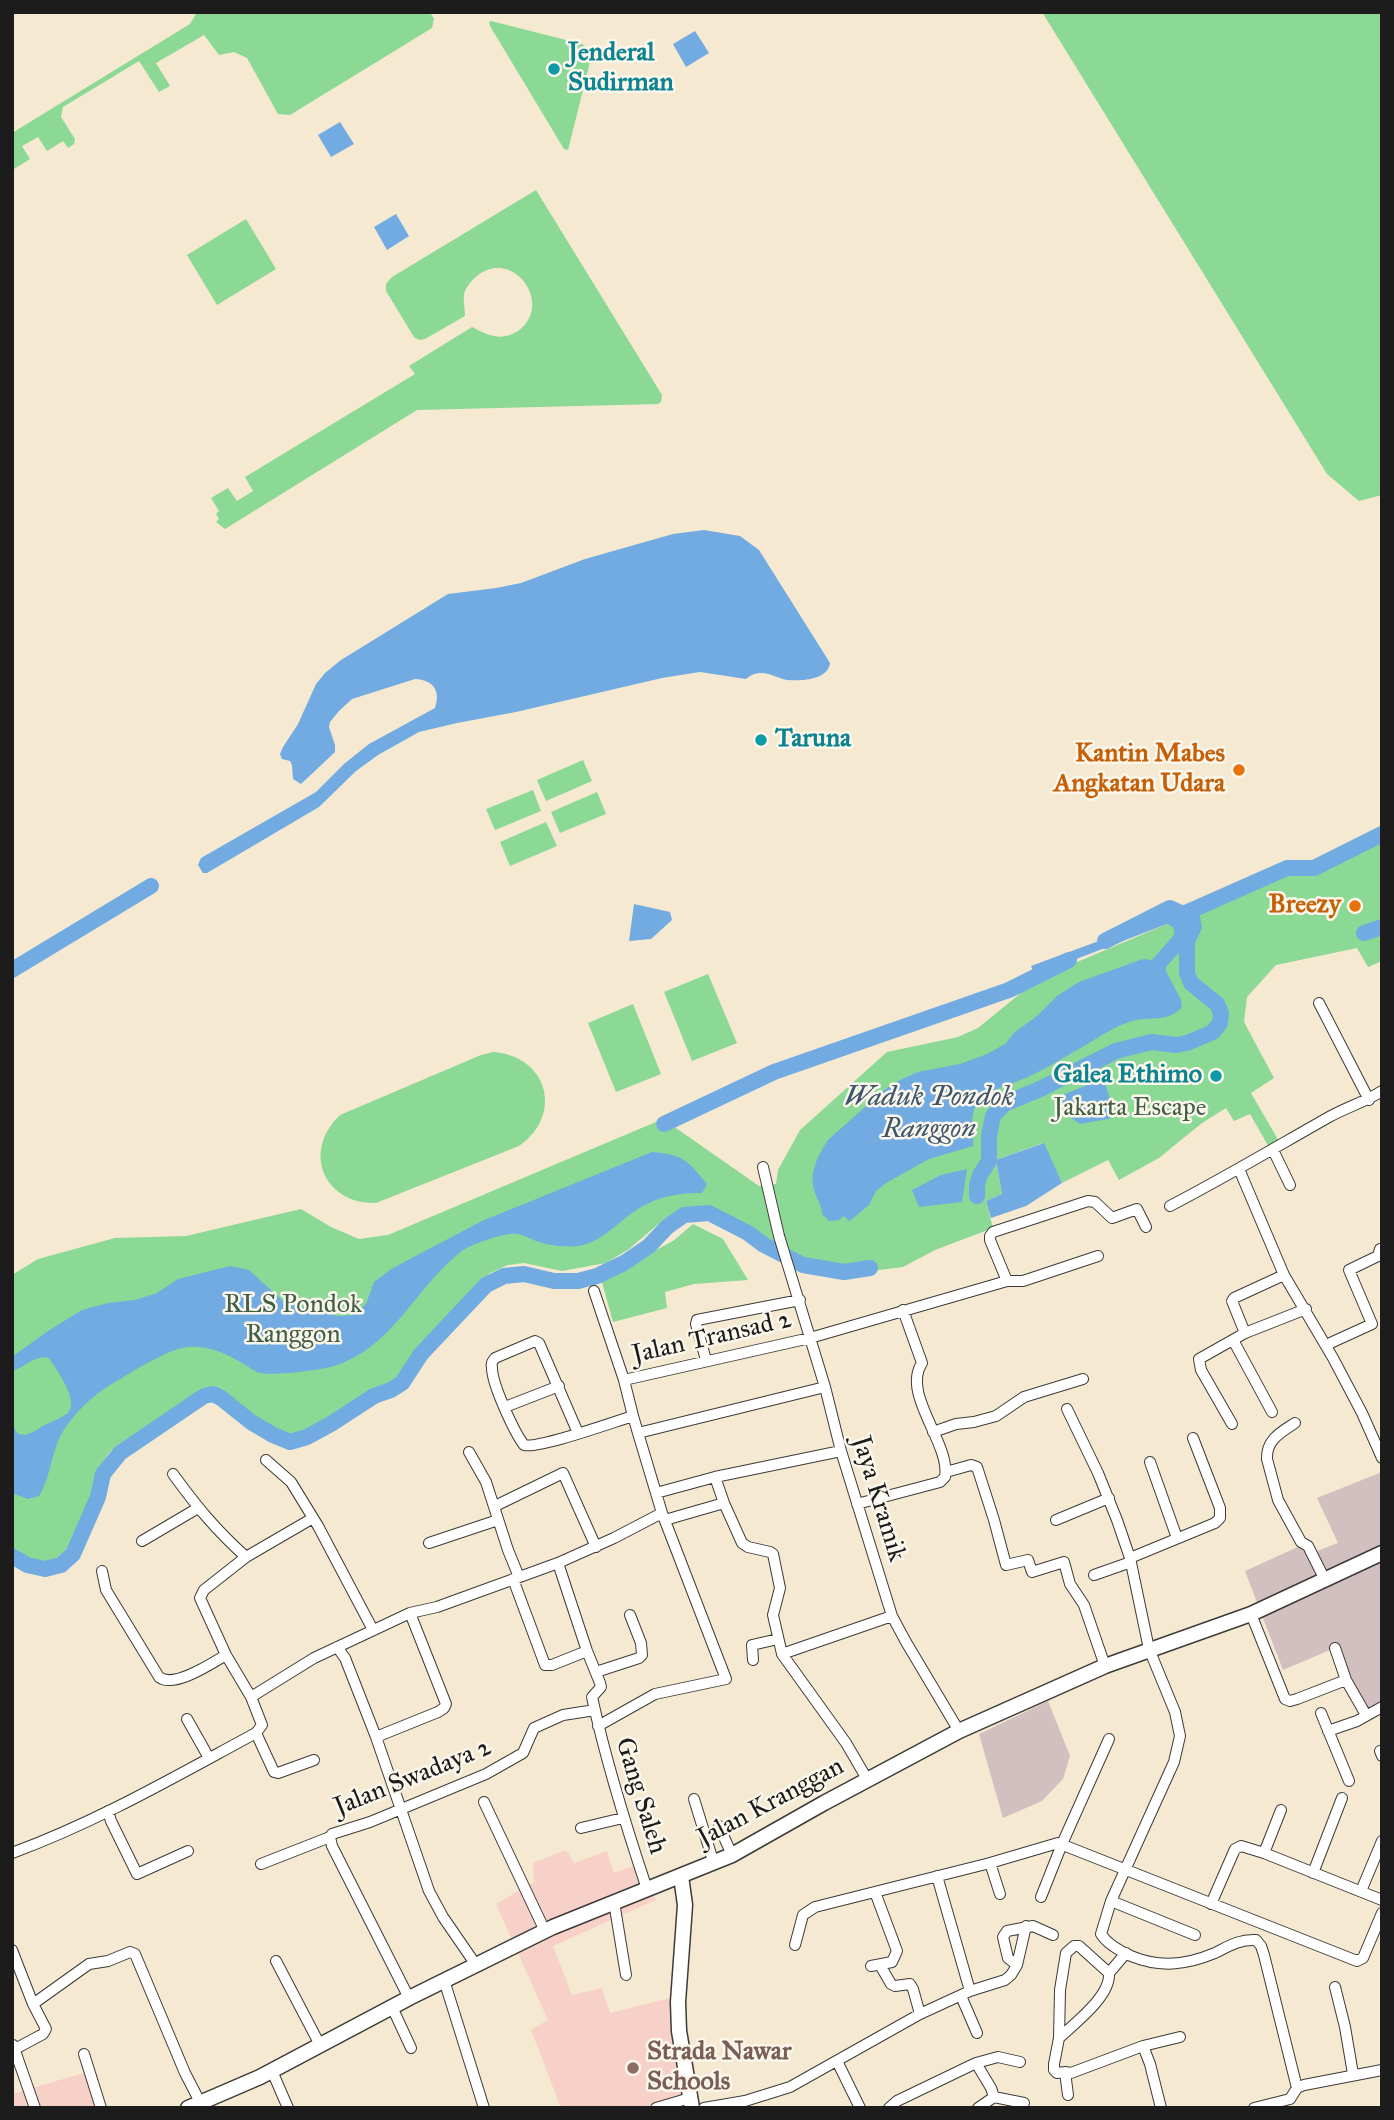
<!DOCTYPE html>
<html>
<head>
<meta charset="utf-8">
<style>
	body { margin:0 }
	#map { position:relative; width:1394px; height:2120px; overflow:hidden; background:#f5e9d2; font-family:"IM FELL Great Primer",serif }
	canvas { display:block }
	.frame { position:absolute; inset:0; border:14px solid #1c1c1c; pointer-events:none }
</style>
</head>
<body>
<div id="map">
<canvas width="1394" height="2120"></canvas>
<div class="frame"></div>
</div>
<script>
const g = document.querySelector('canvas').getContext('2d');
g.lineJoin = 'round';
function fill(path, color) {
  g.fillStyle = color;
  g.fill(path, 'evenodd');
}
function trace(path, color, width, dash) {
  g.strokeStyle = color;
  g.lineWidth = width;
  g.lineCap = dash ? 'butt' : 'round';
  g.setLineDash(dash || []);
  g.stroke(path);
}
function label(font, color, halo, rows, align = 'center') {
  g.font = font + ' "IM FELL Great Primer",serif';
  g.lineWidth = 5;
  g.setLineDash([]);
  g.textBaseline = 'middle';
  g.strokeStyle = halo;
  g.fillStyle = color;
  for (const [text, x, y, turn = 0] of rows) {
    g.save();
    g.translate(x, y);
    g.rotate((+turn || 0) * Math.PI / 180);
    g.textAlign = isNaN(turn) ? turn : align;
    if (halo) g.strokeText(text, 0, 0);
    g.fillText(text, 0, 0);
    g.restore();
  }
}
const built = new Path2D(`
	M566,1850l8,13 33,-12 7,22 26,-10 16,37 -103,46 19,49 30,-7 8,25 72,-18 17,98 -44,15h-94l-30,-78 17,-10 -52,-116 38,-22 -1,-19z
	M87,2072l12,36h-87v-14z`);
const industrial = new Path2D(`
	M1382,1472v234l-18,10 -27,-69 -54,23 -38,-99 66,-30 6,10 21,-8 -21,-45z
	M1048,1701l22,55 -7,23 -21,22 -39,17 -24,-84z`);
const green = new Path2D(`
	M197,12h233l4,7 -2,9 -142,87 -12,-1 -31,-56 -13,-6 -15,3 -15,-20 -48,28 14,23 -11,6 -20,-31 -76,46 -2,10 14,22 -1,5 -6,4 -5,-7 -16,10 -9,-14 -16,9 8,13 -16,10 -2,-2v-34l178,-109z
	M1042,12h340v483l-23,6 -32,-27z
	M491,21l91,23 7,5 2,9 -23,92 -4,-1 -74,-123 -1,-4z
	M536,190l126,205 -1,7 -3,2 -241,6 -192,119 -9,-7 3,-3 -3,-5 3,-3 -8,-13 17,-10 9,13 16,-10 -8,-14 170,-103 -6,-8 63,-39c15,8 30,15 46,4 37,-26 -5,-84 -41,-55 -6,5 -11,11 -13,18 -1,7 1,15 1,22l-40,23 -6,1 -5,-3 -28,-46v-7l6,-7z
	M246,219l30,50 -59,36 -30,-50z
	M583,760l9,21 -46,20 -9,-21z
	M533,790l8,21 -46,19 -9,-21z
	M597,792l9,22 -46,19 -9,-21z
	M546,822l11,24 -47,20 -10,-24z
	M1382,833v128l-14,6 -11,-19 -81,17 -29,32 -3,25 30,56 -23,15 29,50 -10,6 -20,-35 -16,7 -8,-13 -24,15 -43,35 -40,22 -11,-20 -46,23 -19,-40 -47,17 6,34 -16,7 7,27 -58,22 -32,17 -32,4 -3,-8 -31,5 -32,-6 -97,-53 -11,-1 -21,5 -14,8 -33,28 -23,14 -44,8 -38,-8 -16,2 -18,8 -18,16 -70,89 -8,6 -26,10 -62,39 -17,3 -14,-5 -35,-21 -16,-15 -11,-4 -11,2c-22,14 -43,27 -65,41 -9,5 -20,10 -27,18 -22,23 -27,112 -69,110 -11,-1 -21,-10 -29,-15v-272l26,-16 77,-21 71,-2 115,-27 30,18 28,12 29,-4 275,-116 96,67 17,-2 2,-14 22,-40 87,-78 71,-15 20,-9 49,-40 24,-15 147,-62 7,-6 19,-9z
	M708,974l29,69 -45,18 -28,-69z
	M633,1004l28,70 -45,18 -28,-69z
	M493,1052c55,4 71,63 26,94l-143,57c-53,1 -74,-52 -36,-88l141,-60z
	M693,1224l30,15 25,41 -54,4 -29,8 2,16 -54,14 -12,-43 72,-38z`);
const water = new Path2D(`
	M695,31l14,22 -23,14 -13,-23z
	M340,122l14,22 -23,13 -13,-22z
	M396,214l13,22 -22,14 -13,-23z
	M704,530l36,6 19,14 71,113c-2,17 -28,18 -42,17 -9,-1 -17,-7 -27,-7 -6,0 -10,2 -15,6l-46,-7 -38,6 -146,34 -59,11 -38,9 -41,23 -22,16 -37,36 -112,66h-4l-5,-8 3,-7 115,-66 28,-28 25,-20 66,-36c6,-18 -2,-28 -20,-29l-63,20 -13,12 -9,11 -1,5 6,18v7l-34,32 -8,-5 -1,-14 -2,-4 -8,-2 -2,-5 3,-7 15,-23 18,-40 9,-11 16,-13 107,-66 48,-6 25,-5 64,-24 88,-25z
	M1221,891l3,5 -19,9 -6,6 3,17 -11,23 -9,-2 -16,18v4l15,29 1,7c-14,16 -33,9 -50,14 -17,5 -33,16 -48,25 -21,12 -43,26 -66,35 -12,5 -29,9 -38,19 -13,14 -5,30 -7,46l-44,13 -43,24 -10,8 -7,14 -18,15 -2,1 -5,-5 -5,4 -10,1 -7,-7c0,-8 -4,-13 -7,-21 -7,-20 3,-37 13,-53l56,-50 16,-10 18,-8 42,-8 27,-10 18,-10 10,-12 22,-16 20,-20 22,-14 64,-23 9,1 22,-25c1,-6 -1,-9 -7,-11l-132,51 -4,-9 141,-52z
	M634,904l36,8 2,8 -21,19 -22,2z
	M1105,1083l4,13 3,21 -4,2 -28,5 -22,-15 -3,-11 35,-14z
	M1044,1143l18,40 -36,23 -35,12 -5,-17 16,-7 -6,-34z
	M652,1152c32,3 35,8 55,32l-5,9c-25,-1 -50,5 -70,20 -17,12 -31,29 -53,33 -11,1 -28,0 -37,-3 -8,-2 -17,-8 -25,-9 -11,-2 -46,10 -55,17 -46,35 -69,97 -128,115 -11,4 -63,10 -73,7 -6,-1 -13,-7 -19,-10 -16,-10 -35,-18 -55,-16 -20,2 -62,29 -80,40 -17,10 -42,36 -49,54 -7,18 -9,39 -19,55l-11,3 -16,-6v-69l6,10c9,3 17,-3 25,-8 7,-4 19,-8 25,-13 12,-12 -12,-44 -19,-55 -13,-4 -24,9 -37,13v-14l36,-26 34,-21 26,-7 27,-3 22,-7 21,-14 52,-13 19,4 34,31 54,15 16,-1 13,-11 8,-22 19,-14 89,-47z
	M967,1169l-5,33 -43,5 -7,-17 29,-15z`);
const river = new Path2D(`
	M1364,933l18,-6
	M1105,941l65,-33 13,6 104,-46h27l68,-34
	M12,970l139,-84
	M664,1124l110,-52 235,-82 60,-30
	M977,1196v-11l3,-10 9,-14v-25l4,-20 11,-12 36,-15 76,-38 35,-9 25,3 11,-2 26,-11 7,-9 1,-10 -4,-9 -26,-21 -4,-10v-42
	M12,1556l15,9 18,4 16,-4 12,-11 25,-57 5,-23 17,-21 84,-57 9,-2 8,4 30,24 22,13 17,7 17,-5 24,-13 43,-28 17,-6 11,-7 19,-29 65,-69 18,-9 20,-2 30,7h24l19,-5 27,-13 25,-17 18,-19 17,-12 25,-2 39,20 16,12 39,20 41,7 26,-4`);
const street = new Path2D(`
	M1319,1003l50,97
	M1273,1150l17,35
	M763,1167l16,69 46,151 16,64 51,165 14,26 53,89
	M1239,1169l45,106 49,83 29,55 20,45
	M1170,1206c54,-28 106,-59 159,-89 18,-10 36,-15 53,-26
	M1007,1281l-17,-41v-4l3,-4 95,-31 7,1 17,16 25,-9 9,18
	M594,1291l30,89 9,36
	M1245,1333l-13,-32 2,-3 50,-23
	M1233,1340l39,72
	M1326,1345l46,-21 -23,-54 29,-14 2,-7
	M706,1360l-10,-36 1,-4 103,-20
	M624,1380l186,-42 197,-57h16l75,-25
	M505,1407l54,-21
	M1067,1409l31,64 19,47 13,38 19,91 26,63 5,24 -6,26 -63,139 -10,33c6,10 19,17 30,22 29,12 55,9 84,-3 14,-7 25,-14 41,-13l5,6 3,9 33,133
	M1295,1423c-14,9 -29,17 -28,36l11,41 23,42 7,4 17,34
	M1232,1424l-31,-54 -2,-11 46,-26 61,-24
	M933,1432l23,-8 18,-2 22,-6 28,-19 59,-18
	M578,1433l-39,-90 -4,-2 -40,17c-3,4 -4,5 -3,10 0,16 22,64 32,77 15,4 89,-23 109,-29l5,17
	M469,1452l17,30 22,68 11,27
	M266,1460l25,22 27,44 55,104
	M1150,1462l27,76
	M946,1472l25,-7 6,2 17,53 12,45 22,-5 4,12 32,-10 6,22 14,21 21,61
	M173,1474c24,33 43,56 73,83l67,-39
	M715,1477l9,26 18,40 6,4 22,5 3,2 7,34 -7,27 9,39 64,89 21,36
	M656,1493l59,-16 126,-26
	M857,1504l83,-22 5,-5c6,-33 -44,-83 -23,-114l-19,-53
	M495,1506l68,-33 33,74
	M665,1520l59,-17
	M1056,1520l53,-22
	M142,1541l56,-33
	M429,1543l69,-23
	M1130,1558l85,-35 5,-5v-10l-27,-70
	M558,1563l29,88 13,32 1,4 -9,10c14,65 34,129 55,192
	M102,1571l4,19 53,87c15,12 53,-14 67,-22
	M1094,1575l37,-13
	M513,1579l32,86h7l35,-14
	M1251,1614l34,85 5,2 7,-2 49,-19
	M337,1647l8,11 31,79 53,154 14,26 33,48
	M1335,1648l11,32 20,35
	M782,1654l110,-38
	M753,1660l-1,-15 26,-6
	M596,1672l43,-14 3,-3 -1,-12 -11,-28
	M251,1697l63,-39 96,-45 27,-6 121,-44 56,-25 48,-25 -24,-80 187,-46
	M1321,1713l28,68
	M187,1719l22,39
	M598,1726l57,-32 71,-15 -64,-166
	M1328,1731l29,-10 25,-14
	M256,1733l18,39 4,1 36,-13
	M376,1737l62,-25 6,-4 2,-4 -36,-91
	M1380,1751l2,5
	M694,1799l20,65
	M484,1802l61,129
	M108,1811l3,10 26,53 51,-23
	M719,1826l13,29
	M581,1828l42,-10
	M12,1853c85,-31 164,-77 244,-120l6,-8 -11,-28 -25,-42 -26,-57 4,-8 42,-33
	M1264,1853l17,-43
	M990,1863l10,31
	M261,1864l69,-27
	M1313,1873l29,-75
	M937,1876l33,115
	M1361,1891l21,-50
	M1041,1897l21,-53 47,-105
	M1111,1901l84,34
	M614,1902l12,73
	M1211,1904l24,-55 6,-3 23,7 118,47
	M795,1945l8,-30 12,-8 175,-44 68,-20 299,118 6,-3 19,-45
	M12,1950l21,54 13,25 -3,5 -28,15
	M276,1961l44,84
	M880,1965l11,19 4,2 15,-2 3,5 7,25
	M1017,1965l-9,-7 -5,-21 4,-6 26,-5 20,9
	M871,1966l21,-4 5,-11 -22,-59
	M444,1980l40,128
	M1335,1987l10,40 8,47
	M961,1996l16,37
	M409,1998l-77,-152 -2,-9 2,-3 38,-12 116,-48 37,-21 11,-25 29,-13 32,-5
	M33,2004l56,-40 19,-3 22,-9 5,2 50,119 15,29
	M392,2007l19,41
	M1059,2038c16,-15 52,-42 50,-65l17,-20
	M13,2045l22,63
	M1143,2046l37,-9
	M84,2054l17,54
	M837,2061l23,47
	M976,2063l15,25 3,9
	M272,2071l16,37
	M1065,2072l-8,1 -3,-3v-6l5,-26 1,-48 6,-37 8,-7h5l30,27
	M1068,2095l-3,-23 6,1 72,-27 7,18 11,44
	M656,2108l34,-10
	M704,2108l41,-7 45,-14 130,-73 50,-23 35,-11 6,-5 6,-10 9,-39
	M889,2108l8,-7 79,-38 22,-6 22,5
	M978,2108l16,-11 30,6
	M1254,2108l36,-9 7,-11 7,-3 78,-15`);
const secondary = new Path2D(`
	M681,1876l4,29 -7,97 1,29 13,77
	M188,2108l72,-31 149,-79 144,-71 179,-72 92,-52 135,-72 146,-65 146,-52 131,-61`);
const markers = [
	[554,69,7,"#0f9aa8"],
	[761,740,7,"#0f9aa8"],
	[1239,770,7,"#e8710a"],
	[1355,906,7,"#e8710a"],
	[1216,1076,7,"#0f9aa8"],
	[633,2068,7,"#8d6e63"]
];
const cultureNames = [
	["Jenderal",568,54],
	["Sudirman",568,84],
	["Taruna",775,740],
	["Galea Ethimo",1202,1076,"right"]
];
const foodNames = [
	["Kantin Mabes",1225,755],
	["Angkatan Udara",1225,785],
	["Breezy",1341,906]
];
const parkNames = [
	["Jakarta Escape",1130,1109],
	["RLS Pondok",293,1306],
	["Ranggon",293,1336]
];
const streetNames = [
	["Jalan Transad 2",712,1338,-13],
	["Jaya Kramik",878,1499,73],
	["Jalan Swadaya 2",413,1778,-22],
	["Gang Saleh",640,1796,73],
	["Jalan Kranggan",771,1803,-28]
];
const educationNames = [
	["Strada Nawar",647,2053],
	["Schools",647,2083]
];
const waterNames = [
	["Waduk Pondok",929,1098],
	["Ranggon",929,1130]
];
fill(built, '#f7d1c8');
fill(industrial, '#d2bfc0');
fill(green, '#8cd895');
fill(water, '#71abe1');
trace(river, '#71abe1', 16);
trace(street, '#3d3b37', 12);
trace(secondary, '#3d3b37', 17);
trace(street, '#fff', 10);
trace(secondary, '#fff', 14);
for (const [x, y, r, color] of markers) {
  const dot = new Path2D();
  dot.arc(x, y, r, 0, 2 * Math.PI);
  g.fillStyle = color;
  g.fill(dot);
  trace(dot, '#fbf7ec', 2.5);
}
label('bold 26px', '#0d838f', '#fbf7ec', cultureNames, 'left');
label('bold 26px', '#c56008', '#fbf7ec', foodNames, 'right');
label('26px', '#435e46', '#fbf7ec', parkNames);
label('26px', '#1c1c1c', '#fbf7ec', streetNames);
label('bold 26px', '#785e54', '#fbf7ec', educationNames, 'left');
label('italic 28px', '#3e556b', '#fbf7ec', waterNames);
</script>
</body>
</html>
